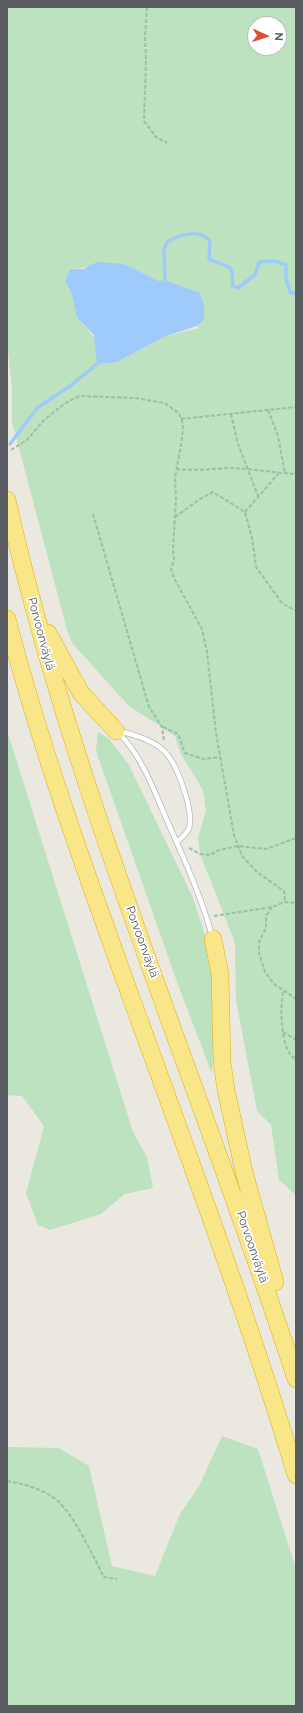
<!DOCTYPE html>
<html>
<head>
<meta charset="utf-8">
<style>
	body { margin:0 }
	#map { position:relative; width:303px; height:1713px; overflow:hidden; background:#ebe9df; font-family:Raleway,sans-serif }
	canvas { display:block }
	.frame { position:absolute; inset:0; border:8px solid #585b60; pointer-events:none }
	.north { position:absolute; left:247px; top:16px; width:40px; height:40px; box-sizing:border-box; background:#fff; border:1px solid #bcbdbf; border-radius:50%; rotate:93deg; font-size:11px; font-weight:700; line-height:16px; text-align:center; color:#585b60 }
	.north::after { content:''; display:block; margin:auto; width:14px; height:18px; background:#e14d2f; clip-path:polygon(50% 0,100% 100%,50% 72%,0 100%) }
</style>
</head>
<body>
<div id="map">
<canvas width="303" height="1713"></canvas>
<div class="frame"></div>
<div class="north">N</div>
</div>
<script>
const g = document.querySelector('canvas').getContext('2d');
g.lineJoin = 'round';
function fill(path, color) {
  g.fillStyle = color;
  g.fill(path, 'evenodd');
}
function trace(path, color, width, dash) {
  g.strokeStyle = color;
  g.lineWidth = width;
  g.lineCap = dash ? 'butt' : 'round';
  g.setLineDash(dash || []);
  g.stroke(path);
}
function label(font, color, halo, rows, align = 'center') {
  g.font = font + ' Raleway,sans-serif';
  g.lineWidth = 3.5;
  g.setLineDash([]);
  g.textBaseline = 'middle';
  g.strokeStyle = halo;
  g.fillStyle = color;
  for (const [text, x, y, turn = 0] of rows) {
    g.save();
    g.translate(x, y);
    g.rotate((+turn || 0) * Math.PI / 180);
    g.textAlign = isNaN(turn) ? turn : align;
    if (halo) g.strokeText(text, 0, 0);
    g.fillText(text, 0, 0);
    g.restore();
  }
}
const green = new Path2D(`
	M7,7h289v1188l-17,-15 -8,-55 -14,-14 -21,-111 -1,-57 -35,-89 -2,-17 8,-26 -3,-21 -22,-36 -6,-18 -46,-30 -57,-63 -5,-13 -55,-208v-35l-5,-44zM255,24h24v24h-24zM124,264l35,17 45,39 -7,6 2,2 -33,8 -49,26 -40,-44 -5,-23 -7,-14 5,-12z
	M7,730l126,402 14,25 6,31 -28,6 -24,20 -51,16 -12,-5 -12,-32 18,-67 -22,-30 -15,-1z
	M98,732l11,7 20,26 64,133 20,62 2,43 -3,71 -35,-92 -81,-231z
	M222,1436l36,13 38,120v137h-289v-259l52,1 30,18 23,100 43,10 25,-62 19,-28z`);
const water = new Path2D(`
	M97,262l27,2 35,17 6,-1 35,13 4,13v14l-7,6 -31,10 -49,26 -20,2 -3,-29 -17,-17 -5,-23 -7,-14 5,-12h14z`);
const stream = new Path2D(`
	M165,280l-1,-31 4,-8c12,-6 32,-13 42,0l-1,18 20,8 3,5 1,14 5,2 17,-13 4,-13 16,-1 11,4v14l4,13 6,2
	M10,444l27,-36 33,-22 27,-22`);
const path = new Path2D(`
	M147,7l-2,30 1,25 -2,59 12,16 11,6
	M268,410l10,26 7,38
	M231,414l7,30 20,52
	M181,419l115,-12
	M11,450l16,-10 16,-19 21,-17 15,-8 56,2 29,5 15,10 4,11 -1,16 -7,38 1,21 -3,50 1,11 -3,9 3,9 28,51 5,23 9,81 18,102 8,21 15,16 27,19 1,11
	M176,469c18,2 35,0 53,-1 20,0 45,5 67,6
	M245,512l33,-38
	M93,514l56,193 13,20 2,13
	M175,517l25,-18 13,-7 32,20 7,26 4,29 26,36 14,8
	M163,727l15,7 7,19 18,6 17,-2
	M189,848l11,6 10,1 9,-5 19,-4 28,3 30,-11
	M272,907l-6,9v12l-7,14v11l6,19 9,12 21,14 1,3
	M214,916l58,-9 13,-5 11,1
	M283,992c-3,15 -3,60 13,67
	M283,1032l13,8
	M7,1481c17,3 37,8 51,20 17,16 35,55 46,76l13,2`);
const lane = new Path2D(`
	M118,731c17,4 32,8 45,19 14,12 31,61 26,78 -2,6 -8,10 -12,14
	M119,733c23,24 34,55 47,85 17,39 35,77 46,118`);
const highway = new Path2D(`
	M7,500c68,301 194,586 289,879
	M7,619c34,130 80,257 126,384 57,156 115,313 163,472
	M48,633l33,60 35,38
	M213,939l7,35 2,88 4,28 18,82 31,110`);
const streetNames = [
	["Porvoonväylä",41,634,75],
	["Porvoonväylä",142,942,70],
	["Porvoonväylä",252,1247,71]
];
fill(green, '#bce2bf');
fill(water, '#9fcbfb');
trace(stream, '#9fcbfb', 3.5);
trace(lane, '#b5b7bc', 6);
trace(highway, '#e1b109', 18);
trace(path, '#96c2a7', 2, [4, 2]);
trace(lane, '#fff', 4.5);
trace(highway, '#f8e689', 17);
label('12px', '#585b60', '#fff', streetNames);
</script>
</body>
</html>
